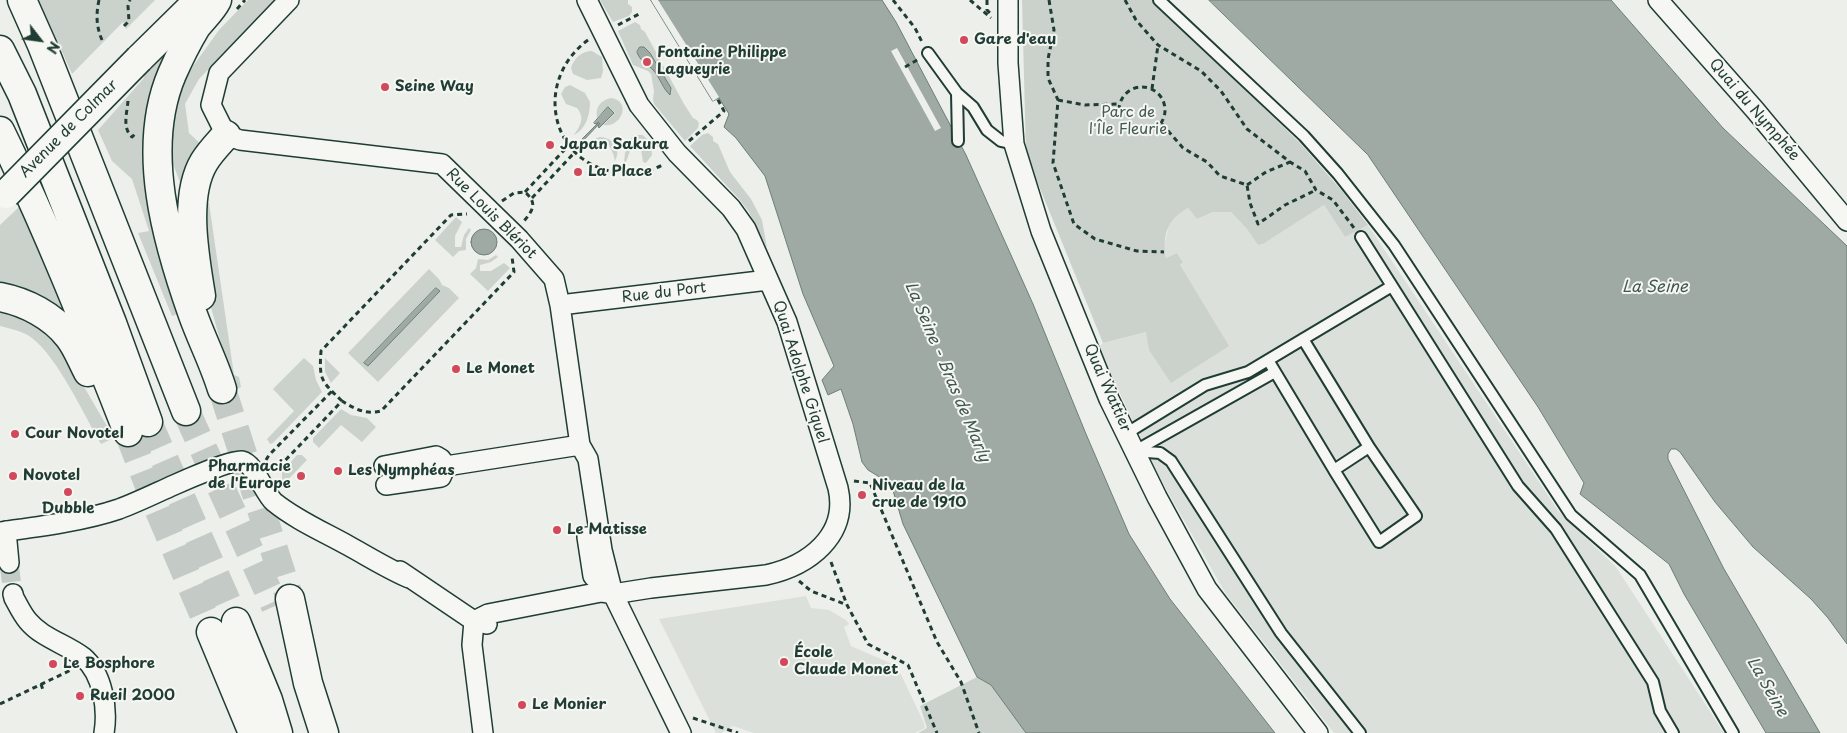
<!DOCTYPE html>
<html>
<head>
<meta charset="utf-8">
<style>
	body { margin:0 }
	#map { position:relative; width:1847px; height:733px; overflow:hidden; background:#edefea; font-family:"Playpen Sans",sans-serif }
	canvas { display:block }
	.north { position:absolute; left:15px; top:15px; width:50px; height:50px; -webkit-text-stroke:4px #f6f6f2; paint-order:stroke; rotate:120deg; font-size:14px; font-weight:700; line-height:20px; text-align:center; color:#1f3d34 }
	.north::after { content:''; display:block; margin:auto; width:18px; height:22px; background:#1f3d34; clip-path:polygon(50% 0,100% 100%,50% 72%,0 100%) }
</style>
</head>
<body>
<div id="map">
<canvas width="1847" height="733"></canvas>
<div class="north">N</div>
</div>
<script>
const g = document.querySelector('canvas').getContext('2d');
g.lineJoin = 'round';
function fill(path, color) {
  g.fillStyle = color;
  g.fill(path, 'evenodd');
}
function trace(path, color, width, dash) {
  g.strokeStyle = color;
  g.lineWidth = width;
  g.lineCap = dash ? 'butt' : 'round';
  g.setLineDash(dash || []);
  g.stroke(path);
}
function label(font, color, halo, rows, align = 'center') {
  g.font = font + ' "Playpen Sans",sans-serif';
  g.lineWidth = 4;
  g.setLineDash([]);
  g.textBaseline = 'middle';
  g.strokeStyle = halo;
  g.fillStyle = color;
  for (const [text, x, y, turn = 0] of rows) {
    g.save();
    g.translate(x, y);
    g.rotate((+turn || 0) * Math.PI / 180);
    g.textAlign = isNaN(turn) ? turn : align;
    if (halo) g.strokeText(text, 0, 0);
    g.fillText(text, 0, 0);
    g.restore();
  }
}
const built = new Path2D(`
	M1324,205l21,32 23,-12 191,287 57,55 108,166h-390l-108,-139 -72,-126 -55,-121 4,-4 43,-11 34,-67 3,-3 -6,-9 -11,5 -2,-13 5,-20 5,-8 6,-5 8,-4 9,11 16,-7h18l15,16 12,17 5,-1z
	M806,596l5,12 18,2 17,10 3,4 -5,3 7,19 46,20 27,57 1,5 -10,5h-161l-21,-7 -12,7h-5l-57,-114z`);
const green = new Path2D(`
	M39,0h116l-29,29 -3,-7 -51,52z
	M248,0h29l-78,79 -14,25 4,29 16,15 -18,54 -21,-58 12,-57 41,-57z
	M600,0h28v4l4,3v5l-3,4 -16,6z
	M1022,0h130l148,143 42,48 26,34 -23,12 -21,-32 -61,39 -5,1 -12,-17 -15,-16h-18l-16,7 -9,-11c-21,11 -26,28 -22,50l11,-5 6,9 -3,3 49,81 -58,37 -22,-33 -3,-18 -43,11 -77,-189z
	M635,22l5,3 1,4 4,3 39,72 9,14 4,2 2,3 -1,5 -13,13 -31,-37 -1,-5 1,-8 -3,-17 -3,-3 -15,-6 -15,-34z
	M178,39l-20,54 26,219 -12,4 -34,-83 11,-2 -17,-52 -20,-18 -14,-31 46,-52 -2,-5z
	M592,51l10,6 1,14 -2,7 -14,2 -14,-6 -2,-6c3,-10 11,-17 21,-17z
	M570,85l15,8 5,9c0,13 -4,27 -16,33 5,-8 12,-16 3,-27l-11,-4 -5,-10 4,-7z
	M611,98c21,3 11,30 -8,27l12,-12 -7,-6 -11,11c-2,-11 4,-18 14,-20z
	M708,133l5,4v4l5,3 12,28 21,27 11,21 5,28 -18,-36 -10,-13 -49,-53 12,-11z
	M633,135h10l8,9 1,11 -6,8 -3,-1 -2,-13 -3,-2 -8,4 -4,11h-2l1,-9z
	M600,137c13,1 22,11 15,24 -2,-14 -15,-33 -27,-11l4,-10z
	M209,203l25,172 5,2 2,10 -7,3 -31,-111 1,-75z
	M19,207l13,24 37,87 -30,-22 -39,-9v-62z
	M456,217l6,5 -7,14v11h6l3,-12 5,-7 2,2 -5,9v11l-7,1 -6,6 -18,-17z
	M496,255l2,2 -7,5 -11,3v6h11l13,-8 6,5 -22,23 -18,-17 6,-6 2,-9 10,1z
	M429,269l10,10 3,6 7,3 10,10 -81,84 -30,-29zM436,288l4,3 -72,75 -3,-3z
	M0,308l19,4 37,27 58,99 -13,6c-17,-29 -43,-86 -69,-106 -9,-7 -21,-9 -32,-12z
	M304,358l9,8 3,14 6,12 -49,51 -3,1 -3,-5 27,-28 -21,-22z
	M325,358l15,15 -9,10 -6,-11z
	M341,409l10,6 16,3 9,9 -14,15 -21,-17 -22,23 -6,-6v-4z
	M297,455h5l5,5 -25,26v-14z
	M977,677l14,8 35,48h-108l9,-5 -7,-22z`);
const water = new Path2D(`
	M651,0h231l14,22 70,133 67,149 53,130 43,100 41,65 105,134h-249l-35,-48 -14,-8 -74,-153 -12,-40 -23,-14 -6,-8 -9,-38 -12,-35 -13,6 -6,-15 12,-14 -31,-72 -38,-118 -29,-38 -12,-11 5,-13 -10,-16 -6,3z
	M1209,0h402l112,128 124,118v398l-19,-26 -17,-19 -58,-52 -38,-45 -35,-50 -4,-3h-5l-3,5v5l56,110 96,164h-54l-82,-139 -15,-30 -89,-70 4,-11 -46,-76 -170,-252z
	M640,47h4l6,6 21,35 -1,7c-7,-6 -10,-17 -16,-24 -6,-7 -14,-9 -17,-19z
	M608,107l6,6 -15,15 -1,-2 2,-3 -21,22 -2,-1 22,-22 -4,2 -1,-1z
	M471 242a13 13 0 1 1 26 0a13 13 0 1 1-26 0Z
	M436,288l4,3 -72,75 -4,-3z`);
const pier = new Path2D(`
	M651,0h7l61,97 -6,4z
	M897,48l44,80 -6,3 -44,-80z`);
const minorTunnel = new Path2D(`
	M9,563l4,31`);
const motorwayTunnel = new Path2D(`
	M222,389l68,210
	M186,411l89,195
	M148,422l88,200
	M128,432l28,72 55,128`);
const path = new Path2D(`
	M99,0c-3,14 -3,26 3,40
	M893,0l22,28 7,14
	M970,0l21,18
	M987,0v10l4,4
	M1049,0l5,30 -6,29v19l10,22 -5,63 21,61 21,15 42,12 27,1
	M1125,0l11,20 22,25 43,26 20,20 26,38 43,33 15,9 11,19 17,10 21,28
	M237,9l8,-9
	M618,25l21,-11
	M124,26l5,-5 -1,-15 2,-6
	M588,40c-57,42 -37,129 36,133 14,1 28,-2 40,-9
	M905,67l14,-8
	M1119 110a23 23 0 1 1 46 0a23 23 0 1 1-46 0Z
	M1152,89l6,-44
	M1058,100l27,5 35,-1
	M128,101c-1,12 -6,27 4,36l4,-4
	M1162,124l21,24 24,14 13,14 27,9 3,18 8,21 27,-19 31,-15
	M689,141l35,-30 -7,-13
	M1247,185l19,-13 24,-10
	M525,192l43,-46
	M532,198l43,-46
	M502,201l12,-8 11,-1c12,11 9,17 -1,29
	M342,401c-21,-20 -23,-21 -21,-50l130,-136 16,-1
	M266,460l3,-5 63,-64
	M272,471l4,-1 66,-69c13,8 24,14 39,10l133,-139 -2,-15
	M854,481l16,2 67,159 24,40 18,51
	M831,562l16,43 21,39 40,21 29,68
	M799,581l12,10 36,14
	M41,684l2,6
	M0,704l71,-34
	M693,718l45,15`);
const service = new Path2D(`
	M1159,0l145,136 34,38 56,71 177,270 69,60 93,158
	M928,53l29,40 16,14 14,23 14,11 13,3
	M957,93l1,48
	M1361,237l31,49
	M1268,360l66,110 35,-23 -66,-108
	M1127,433l78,-48 43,-13 144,-86 126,200 38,43 97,153 7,29 13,22
	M1134,451l26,2 11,8 110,172 79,100
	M1135,451l140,-79
	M1334,470l45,72 37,-26 -47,-69`);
const minor = new Path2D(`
	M289,0l-70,73 -8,32 15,30 14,5 202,24 77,75 35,40 6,26 20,140 8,14 14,91 11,44 68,139
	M1008,0v63l6,81 27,87 68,168 48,98 50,92 111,144
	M1658,0l97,110 92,111
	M560,305l208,-25
	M384,466l52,-10 5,3 5,7 134,-21
	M386,485l55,-8 5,-11
	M6,531l3,32
	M0,532c37,-5 84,-11 119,-23 19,-7 37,-16 55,-24 11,-5 59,-26 68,-24 13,3 22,32 32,41 22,18 50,30 75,44 20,11 39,23 60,32
	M587,537l6,39 19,18
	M400,571l74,50 13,3
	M13,594l1,4c4,7 8,16 14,23 14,17 38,23 55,36 20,17 25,52 21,76
	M474,621l14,-7 113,-22 12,2 38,-6 115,-13c42,-9 83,-39 72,-87l-51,-166 -41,-93 -15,-21 -54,-55 -38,-48 -52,-105
	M474,621l-2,24 11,88`);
const primary = new Path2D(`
	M139,59l60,-59`);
const motorway = new Path2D(`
	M22,0l20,45 144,366
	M217,0c-5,10 -14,18 -21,27 -9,15 -17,31 -24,47 -32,75 -5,168 21,241 9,25 21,48 29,74
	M0,50l22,44 90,229 36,99
	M0,131c48,98 88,200 128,301
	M201,296c-6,-38 -18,-99 3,-134 6,-10 15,-19 22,-27
	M0,297c26,5 53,19 69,40 8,10 13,24 19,35
	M290,599l18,84 16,50
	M236,622l32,78 10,33
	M211,632l42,101`);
const primaryBridge = new Path2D(`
	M6,194l133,-135`);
const markers = [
	[964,40,5,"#d1495b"],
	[647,62,5,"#d1495b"],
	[385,87,5,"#d1495b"],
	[550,145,5,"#d1495b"],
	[578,172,5,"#d1495b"],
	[456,369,5,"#d1495b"],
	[15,434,5,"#d1495b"],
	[338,471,5,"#d1495b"],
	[13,476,5,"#d1495b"],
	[301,476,5,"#d1495b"],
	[68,492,5,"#d1495b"],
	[862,495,5,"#d1495b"],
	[557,530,5,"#d1495b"],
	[784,662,5,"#d1495b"],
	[53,664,5,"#d1495b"],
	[80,696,5,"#d1495b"],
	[522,705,5,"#d1495b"]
];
const poiNames = [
	["Gare d'eau",974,40],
	["Fontaine Philippe",657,53],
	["Lagueyrie",657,70],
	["Seine Way",395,87],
	["Japan Sakura",560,145],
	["La Place",588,172],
	["Le Monet",466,369],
	["Cour Novotel",25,434],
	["Pharmacie",291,467,"right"],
	["de l'Europe",291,484,"right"],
	["Les Nymphéas",348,471],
	["Novotel",23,476],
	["Niveau de la",872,486],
	["crue de 1910",872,503],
	["Dubble",68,509,"center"],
	["Le Matisse",567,530],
	["École",794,653],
	["Claude Monet",794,670],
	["Le Bosphore",63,664],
	["Rueil 2000",90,696],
	["Le Monier",532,705]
];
const streetNames = [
	["Quai du Nymphée",1754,110,49],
	["Avenue de Colmar",69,129,-45],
	["Rue Louis Blériot",491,214,45],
	["Rue du Port",664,293,-7],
	["Quai Adolphe Giquel",800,372,72],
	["Quai Wattier",1107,388,66]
];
const parkNames = [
	["Parc de",1128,113],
	["l'Île Fleurie",1128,130]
];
const waterNames = [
	["La Seine",1655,288],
	["La Seine - Bras de Marly",947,372,67],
	["La Seine",1767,687,60]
];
fill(built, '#dce0db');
fill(green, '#cbd2cc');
fill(water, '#9faaa4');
trace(water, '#6c7e77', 1);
fill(pier, '#edefea');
trace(minorTunnel, '#c4cbc6', 19, [19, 9]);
trace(motorwayTunnel, '#c4cbc6', 28, [28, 14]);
trace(service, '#1f3d34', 14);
trace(minor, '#1f3d34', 22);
trace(primary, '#1f3d34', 31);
trace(motorway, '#1f3d34', 31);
trace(path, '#1f3d34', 3, [5, 4]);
trace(service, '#f6f6f2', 10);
trace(minor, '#f6f6f2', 19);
trace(primary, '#f6f6f2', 28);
trace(motorway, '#f6f6f2', 28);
trace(primaryBridge, '#1f3d34', 31, []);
trace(primaryBridge, '#f6f6f2', 28);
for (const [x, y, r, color] of markers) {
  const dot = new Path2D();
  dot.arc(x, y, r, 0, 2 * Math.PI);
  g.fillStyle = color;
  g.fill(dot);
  trace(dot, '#f6f6f2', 2);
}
label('bold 15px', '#1f3d34', '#f6f6f2', poiNames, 'left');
label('15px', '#1f3d34', '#f6f6f2', streetNames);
label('15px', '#415b52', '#f6f6f2', parkNames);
label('italic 16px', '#3f5850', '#f6f6f2', waterNames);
</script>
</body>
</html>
